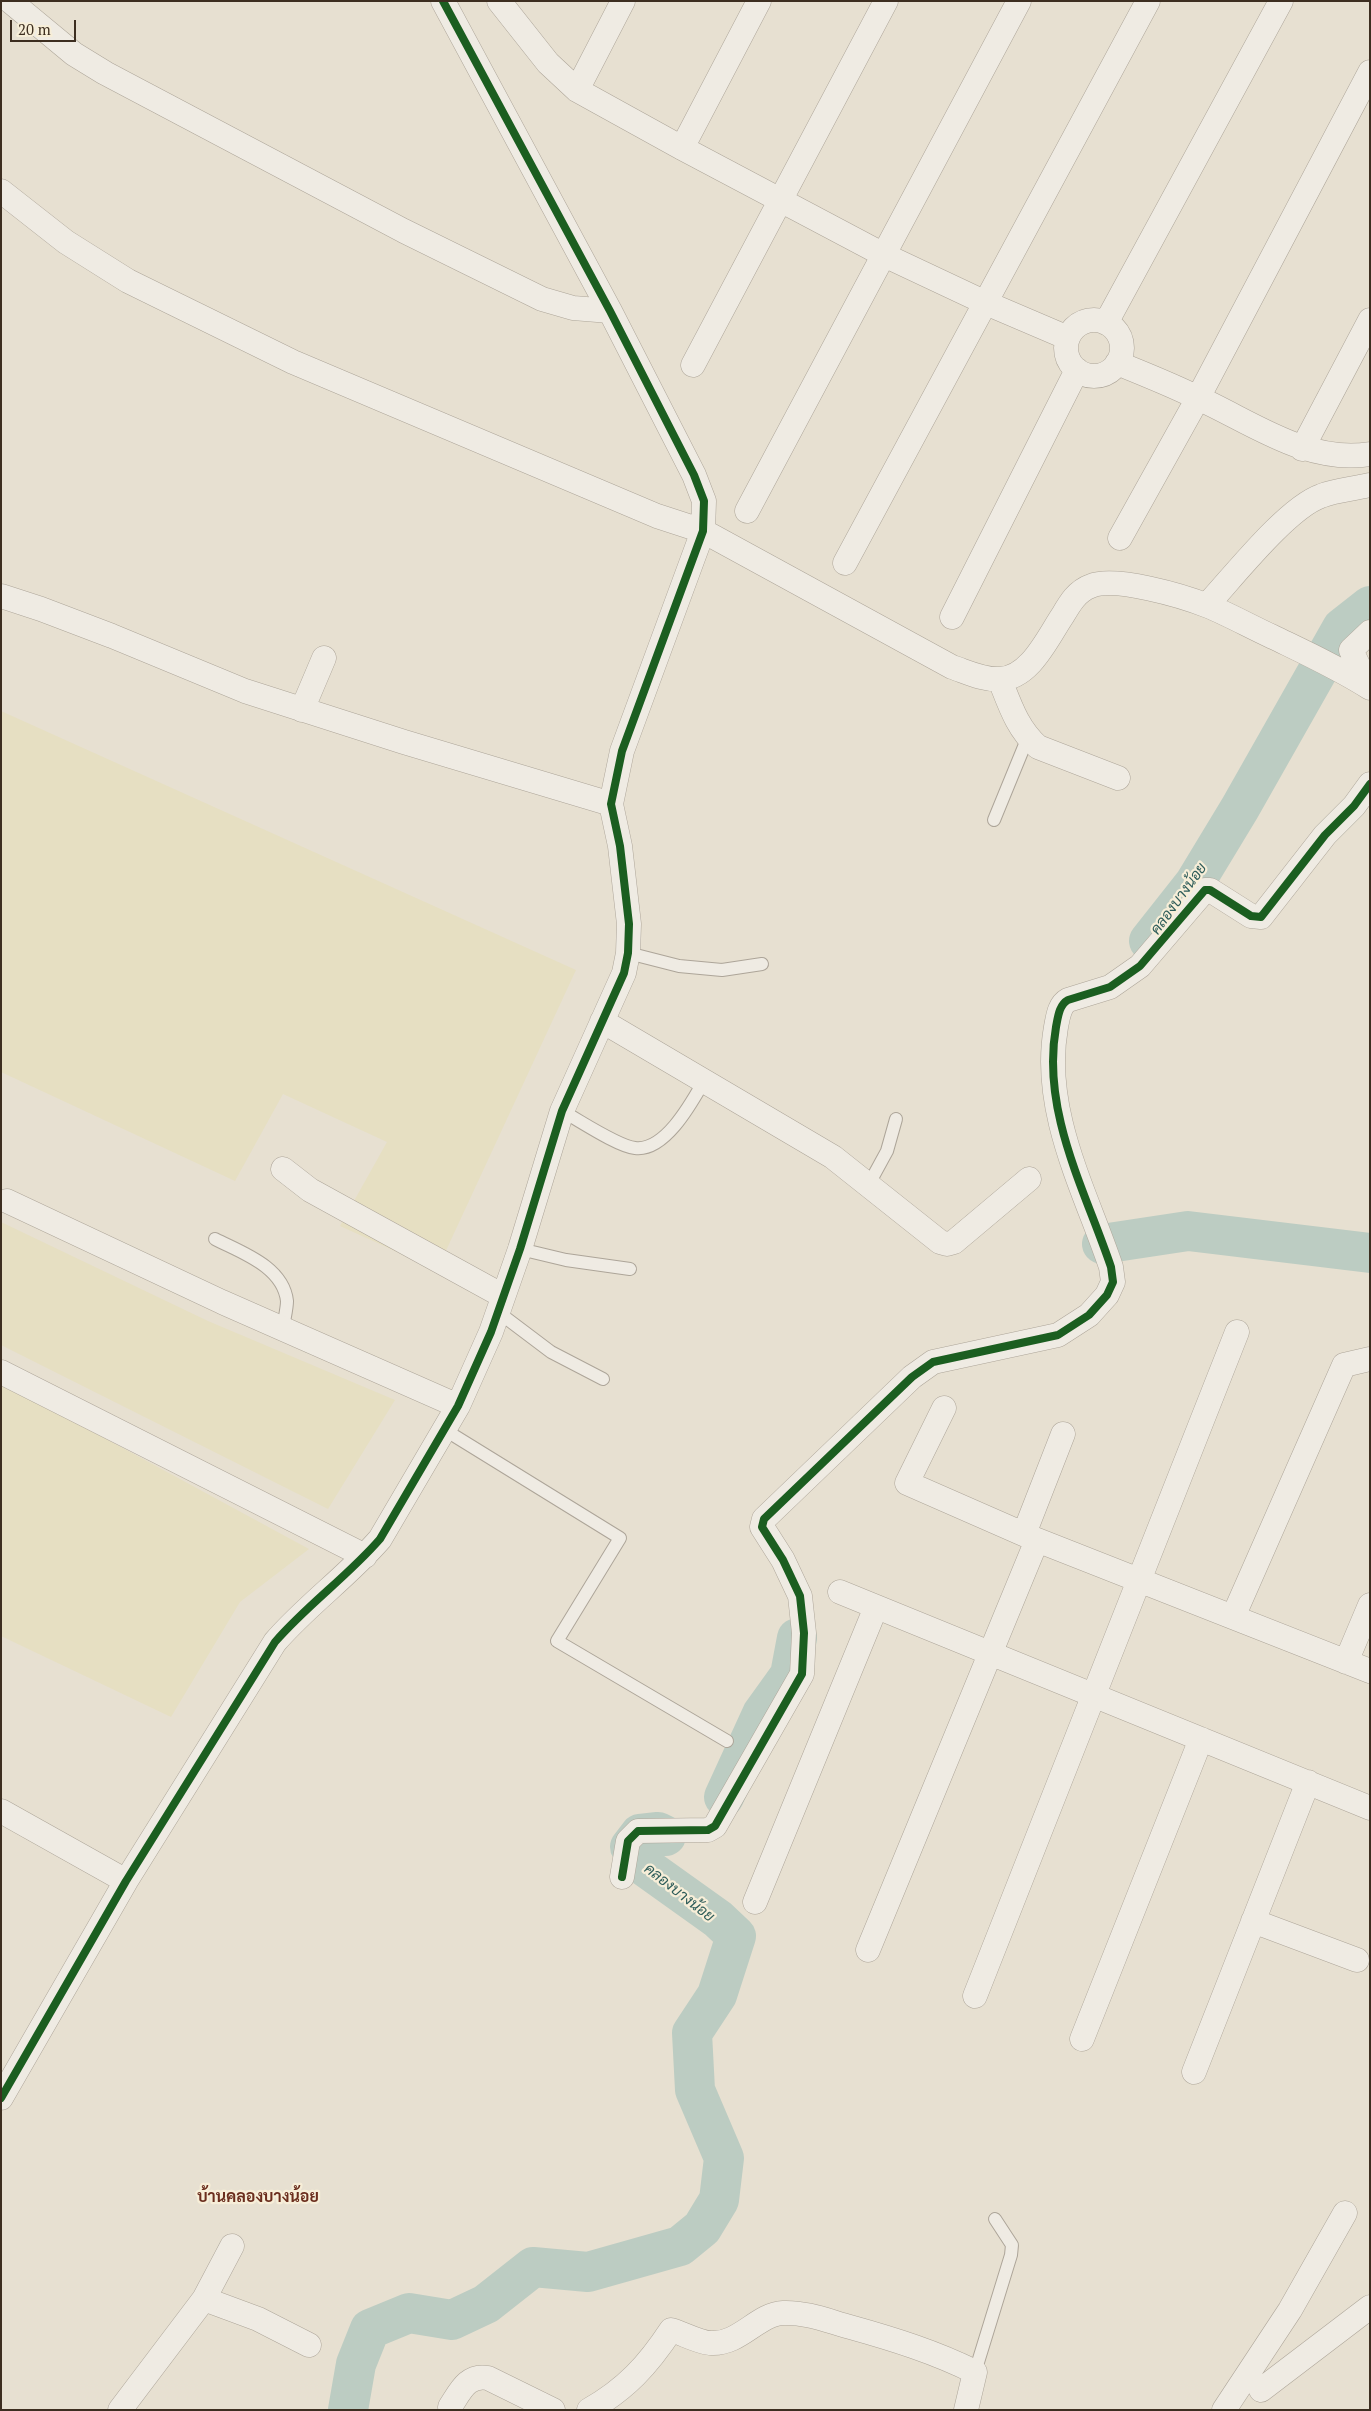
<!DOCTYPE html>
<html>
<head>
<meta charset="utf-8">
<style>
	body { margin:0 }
	#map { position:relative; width:1371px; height:2411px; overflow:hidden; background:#e7e0d1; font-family:"PT Serif",serif }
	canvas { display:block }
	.frame { position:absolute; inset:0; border:2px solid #3d2e20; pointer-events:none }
	.scale { position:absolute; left:10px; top:20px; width:66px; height:22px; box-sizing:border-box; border:2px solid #3d2e20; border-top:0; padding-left:6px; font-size:15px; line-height:18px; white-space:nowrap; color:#3d2e20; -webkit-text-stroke:4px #f7eed8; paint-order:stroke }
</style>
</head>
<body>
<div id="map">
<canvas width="1371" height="2411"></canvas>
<div class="frame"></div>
<div class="scale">20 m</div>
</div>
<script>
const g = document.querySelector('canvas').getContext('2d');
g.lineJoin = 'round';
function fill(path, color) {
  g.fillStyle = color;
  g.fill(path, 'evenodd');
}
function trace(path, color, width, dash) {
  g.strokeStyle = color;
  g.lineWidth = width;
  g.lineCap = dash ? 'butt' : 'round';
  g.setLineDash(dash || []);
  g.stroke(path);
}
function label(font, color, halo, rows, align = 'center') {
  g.font = font + ' "PT Serif",Sarabun,serif';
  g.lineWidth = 4.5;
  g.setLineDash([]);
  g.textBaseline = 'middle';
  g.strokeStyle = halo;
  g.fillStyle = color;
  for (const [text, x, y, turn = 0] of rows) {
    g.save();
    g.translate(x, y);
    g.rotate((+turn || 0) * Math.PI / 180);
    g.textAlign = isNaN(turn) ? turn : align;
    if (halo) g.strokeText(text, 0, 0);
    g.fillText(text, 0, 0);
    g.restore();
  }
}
const farmland = new Path2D(`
	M1,711l575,259 -139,300 -97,-44 47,-84 -104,-48 -48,87 -234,-109z
	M1,1222l207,99 187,79 -67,109 -327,-164z
	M1,1382l308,167 -69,53 -69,115 -170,-81z`);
const river = new Path2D(`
	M1149,941l45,-57 46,-76 102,-180 28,-22
	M1102,1244l86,-13 182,22
	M724,1797l38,-83 28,-39 7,-37
	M348,2410l8,-46 14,-35 39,-16 43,7 34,-16 47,-37 55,5 92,-26 22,-18 17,-28 5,-42 -29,-68 -3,-57 25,-38 19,-59 -18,-17 -77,-55 -11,-17 10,-13 18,-2 8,4`);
const service = new Path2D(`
	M994,820l34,-83
	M628,953l51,13 43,4 40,-6
	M562,1111c17,9 55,35 73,37 30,4 57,-46 69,-67
	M869,1184l18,-33 9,-32
	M215,1239c25,13 68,27 72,62 0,8 -3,19 -4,27
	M520,1249l46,11 64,9
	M498,1312l53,40 52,27
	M445,1430l175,108 -63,103 170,100
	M975,2372l36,-117 1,-10 -17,-26`);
const minor = new Path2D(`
	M10,1l64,53 31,19 299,158 138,68 31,9 37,3
	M499,1l49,62 29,27 105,58 202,107 102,48 82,35
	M577,90l46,-89
	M682,148l77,-147
	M1,191l65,51 62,39 165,81 364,154 46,15 249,136c15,5 31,13 47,12 31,0 49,-42 64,-64 7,-12 14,-24 28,-29 24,-10 92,10 117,20 22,9 43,21 65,31 33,16 66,31 97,51
	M1066 348a28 28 0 1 1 56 0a28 28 0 1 1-56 0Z
	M1106,323l175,-322
	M1117,363c27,11 55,22 81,35 55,25 109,66 172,56
	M693,365l193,-364
	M1302,449l68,-129
	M747,511l272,-510
	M1120,538l78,-140 172,-326
	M845,563l303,-562
	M1,596l40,13 71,27 133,55 159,51 207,62
	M1207,605c26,-28 80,-97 114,-109 15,-6 33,-7 49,-11
	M952,617l125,-247
	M1000,680c10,25 17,48 38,67l80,31
	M1364,684l-3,-13 -10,-21 19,-18
	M302,710l22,-52
	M602,1021l231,136 107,85 7,2 7,-2 75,-63
	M283,1169l27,21 193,106
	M7,1201l215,101 236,104
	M1,1372l364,184
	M944,1408l-37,75 130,57 333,131
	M1024,1534l39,-100
	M840,1592l530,216
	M1233,1617l111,-252 26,-6
	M1346,1662l24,-57
	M1,1811l125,70
	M622,1877l6,-36 10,-10 70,-1 7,-4 87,-152 2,-41 -4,-37 -17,-36 -21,-33 2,-8 148,-142 21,-15 125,-27 31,-20 18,-20 6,-13 -2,-15c-26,-77 -70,-156 -55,-240 2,-10 3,-22 12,-27l42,-13 30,-21 65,-76h5l41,26 10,1 64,-82 29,-29 16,-22
	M755,1902l121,-295
	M1253,1921l104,39
	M868,1950l169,-410
	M975,1996l262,-664
	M1082,2039l119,-300
	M1194,2072l114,-290
	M1,2098l125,-217 149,-239c32,-37 73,-66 105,-103l78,-133 33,-74 29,-83 42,-138 62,-138 4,-20 1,-29 -9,-78 -9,-42 11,-53 81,-220 1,-30 -10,-26 -84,-164 -167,-310
	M204,2299l54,20 51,26
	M1261,2390l109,-83
	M450,2407c10,-15 17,-33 38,-29l65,32
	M120,2410l84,-111 28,-53
	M589,2410c37,-21 59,-45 82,-80 11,3 29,13 40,13 28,2 47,-29 72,-30 23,-1 45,8 67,14 43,12 85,25 125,45l-9,38
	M1224,2410l66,-100 55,-97`);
const cycleway = new Path2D(`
	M622,1877l6,-36 10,-10 70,-1 7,-4 87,-152 2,-41 -4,-37 -17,-36 -21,-33 2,-8 148,-142 21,-15 125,-27 31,-20 18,-20 6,-13 -2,-15c-26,-77 -70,-156 -55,-240 2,-10 3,-22 12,-27l42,-13 30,-21 65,-76h5l41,26 10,1 64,-82 29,-29 16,-22
	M1,2098l125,-217 149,-239c32,-37 73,-66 105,-103l78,-133 33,-74 29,-83 42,-138 62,-138 4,-20 1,-29 -9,-78 -9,-42 11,-53 81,-220 1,-30 -10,-26 -84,-164 -167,-310`);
const waterNames = [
	["คลองบางน้อย",1179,899,-54],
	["คลองบางน้อย",679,1893,38]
];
const quarterNames = [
	["บ้านคลองบางน้อย",258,2197]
];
fill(farmland, '#e6dfc2');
trace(river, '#bcccc2', 40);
trace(service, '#ada599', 14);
trace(minor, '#ada599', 25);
trace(service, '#efebe3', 12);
trace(minor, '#efebe3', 24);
trace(cycleway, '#1b5e20', 8);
label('italic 15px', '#2f5d5a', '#f7eed8', waterNames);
label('bold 16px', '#6b2e1e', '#f7eed8', quarterNames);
</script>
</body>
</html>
